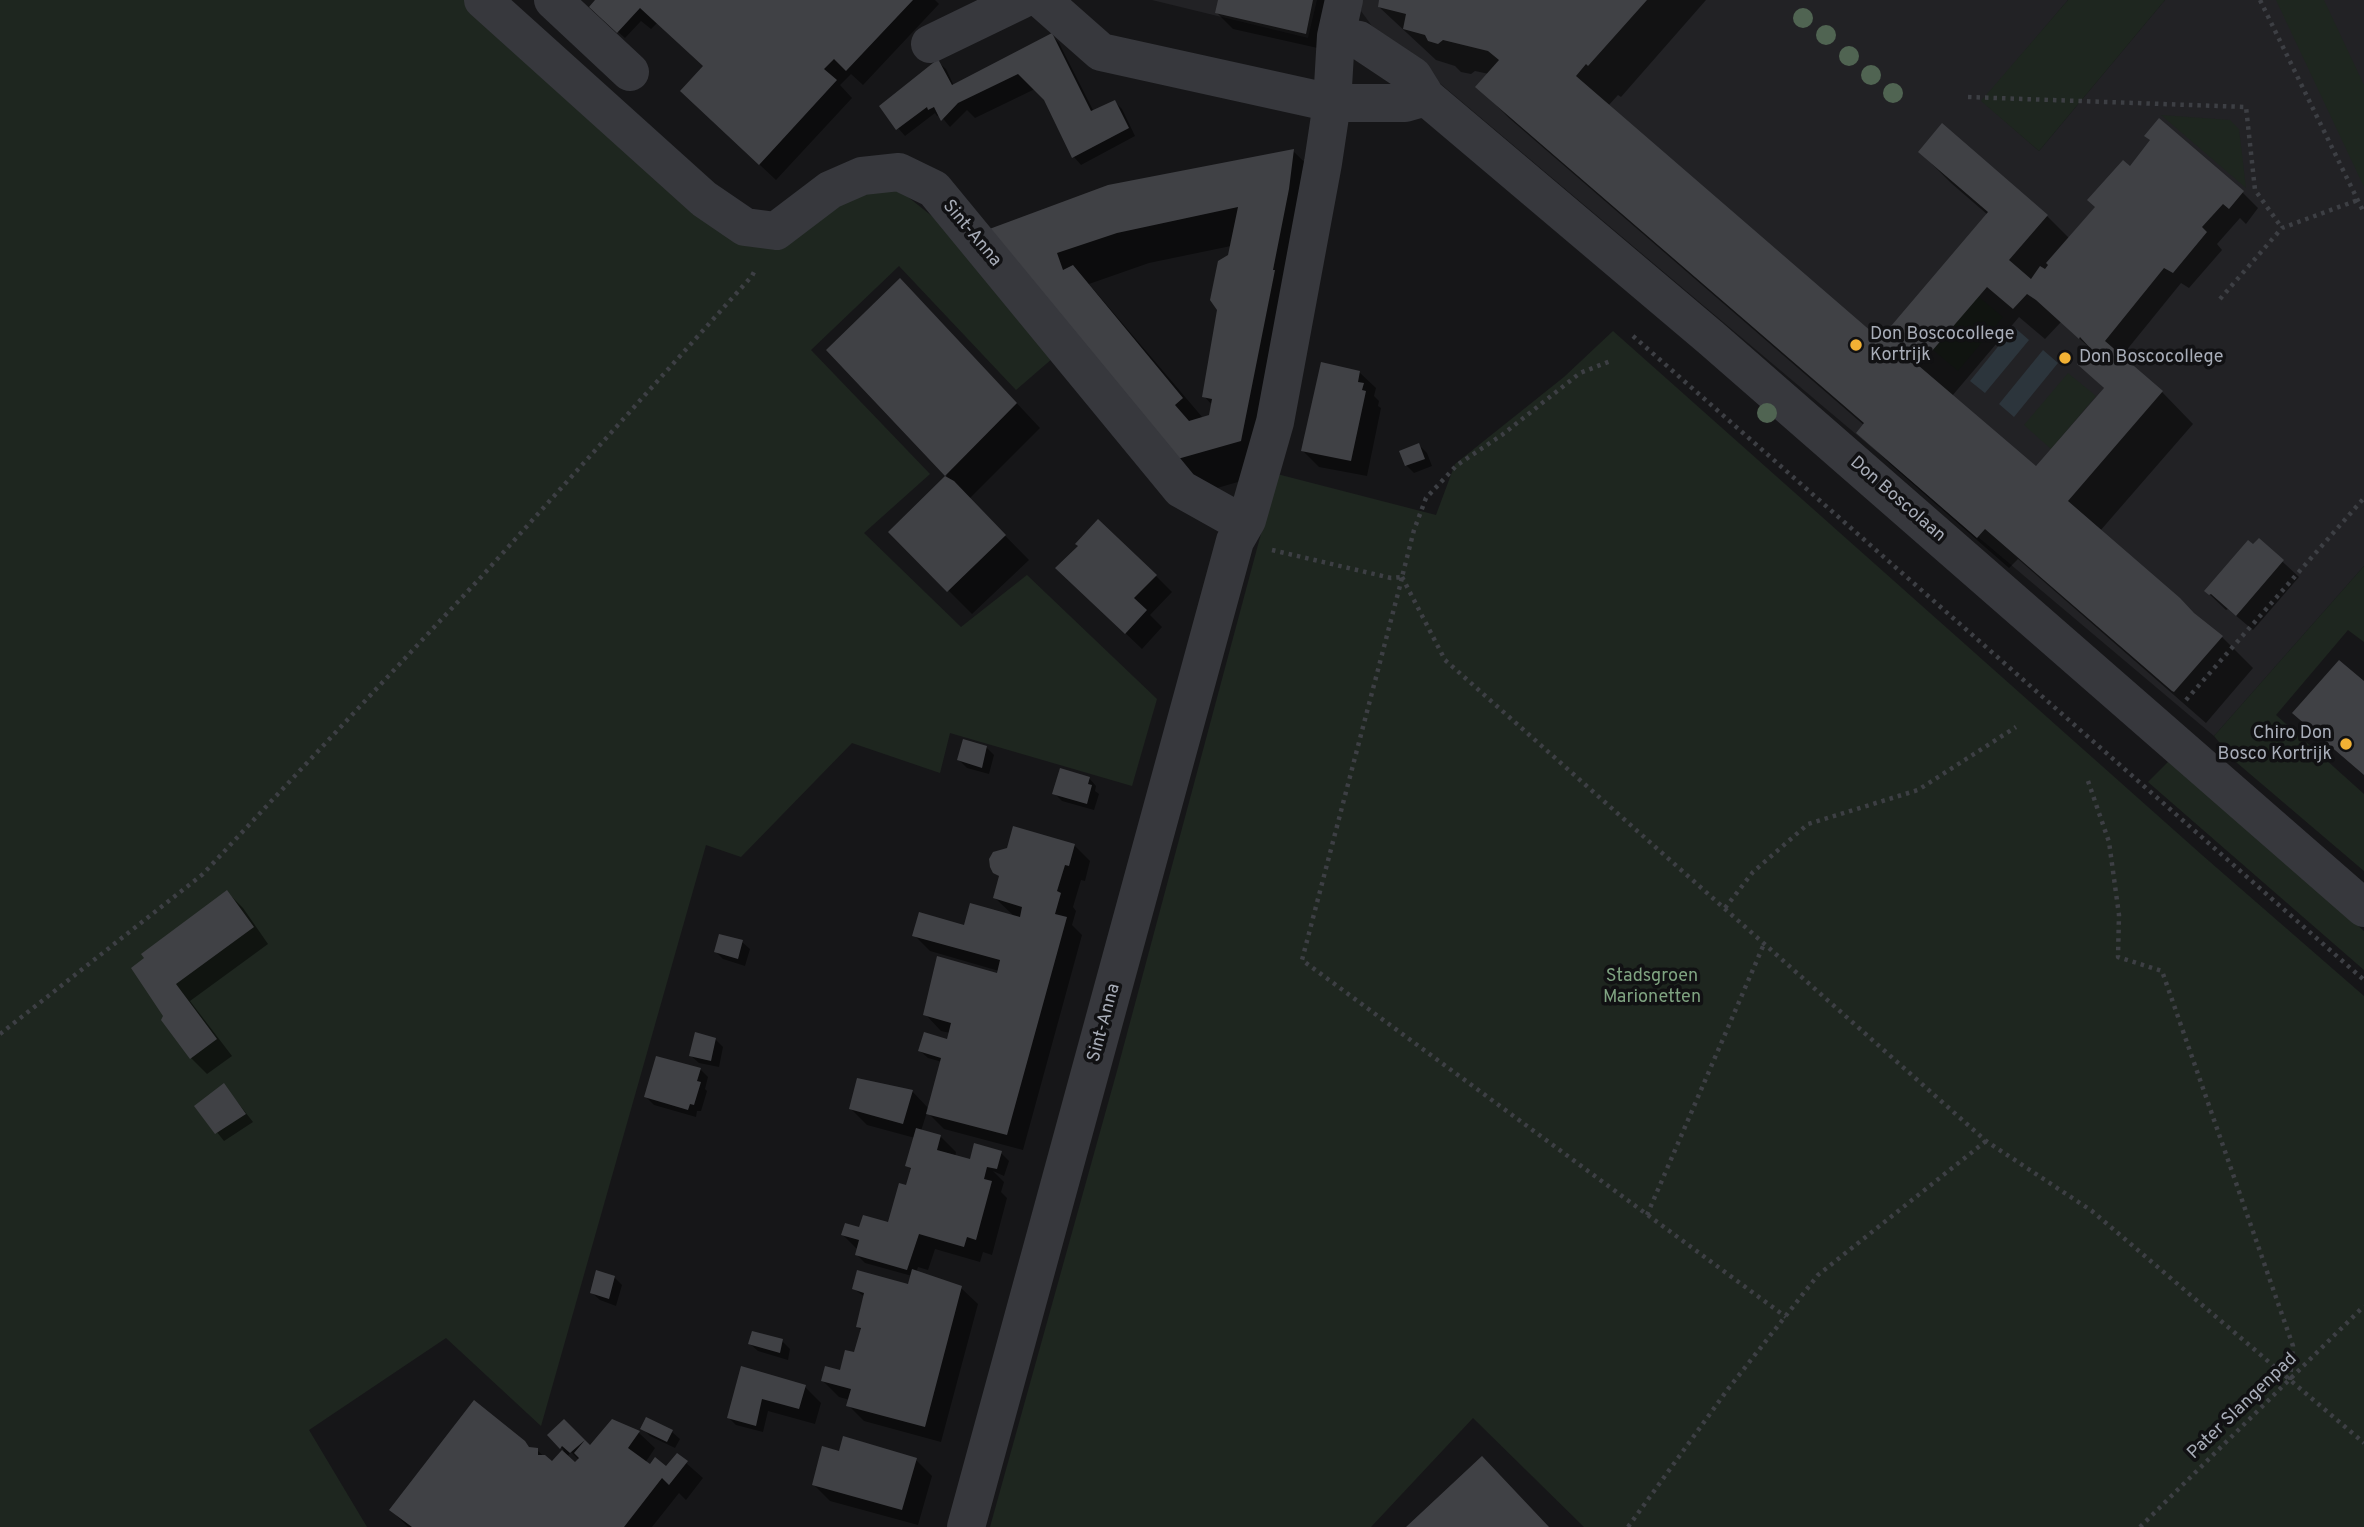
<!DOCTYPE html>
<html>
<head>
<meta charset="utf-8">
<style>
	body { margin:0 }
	canvas { display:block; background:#161618 }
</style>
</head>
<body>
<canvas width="2364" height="1527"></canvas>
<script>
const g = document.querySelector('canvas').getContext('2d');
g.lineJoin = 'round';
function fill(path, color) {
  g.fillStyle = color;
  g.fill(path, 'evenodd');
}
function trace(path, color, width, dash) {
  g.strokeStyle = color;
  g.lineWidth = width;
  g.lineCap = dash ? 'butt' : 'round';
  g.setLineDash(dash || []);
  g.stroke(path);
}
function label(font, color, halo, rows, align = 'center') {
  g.font = font + ' Overpass,sans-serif';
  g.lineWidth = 7;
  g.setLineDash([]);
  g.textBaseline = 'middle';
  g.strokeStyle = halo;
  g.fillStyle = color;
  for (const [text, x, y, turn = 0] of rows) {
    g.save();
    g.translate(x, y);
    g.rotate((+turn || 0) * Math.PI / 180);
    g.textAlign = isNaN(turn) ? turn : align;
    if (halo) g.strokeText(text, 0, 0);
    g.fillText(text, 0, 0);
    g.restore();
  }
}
const built = new Path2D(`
	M1152,0h165l-9,38z
	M1362,0h706l-86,101 57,50 126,-151h199v566l-150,170 -842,-710 -11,-15z`);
const green = new Path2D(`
	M0,0h464l249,223 98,-8 71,-28 21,6 40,32 110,133 -37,32 -117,-124 -88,84 119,124 -66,59 97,94 66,-52 130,124 -25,87 -182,-53 -10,40 -88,-30 -111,114 -35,-12 -165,581 -95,-88 -137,92 58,97h-367z
	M2068,0h97l-126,151 -58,-50z
	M2276,0h48l40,85v102z
	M2161,115l69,5 9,9 7,59z
	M1978,296l25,21 -45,54 -25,-21z
	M1613,331l589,524 162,141v531h-780l-111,-109 -102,109h-381l127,-456 160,-597 159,41 19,-51 109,-87z
	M2068,373l28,23 -45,53 -27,-24z
	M2364,566v76l-16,-12 -72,85 88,79v77l-128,-109 -22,-26z
	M2169,761l195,170v39l-216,-188z`);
const water = new Path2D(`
	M2014,327l15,13 -44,53 -15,-12z
	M2043,350l15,13 -44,54 -15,-13z`);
const shadow = new Path2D(`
	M597,0h338l4,4 -76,81 -12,-11 -11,11 12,13 -76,82 -78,-73 7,-40 -48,-44 -6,6 -10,-8 -16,17 -16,-14z
	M1220,0h113l-11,49 -89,-20 -16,-16z
	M1380,0h326l-85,97 -3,-2 -10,11 272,236 108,-127 -37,-32 -31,-31 22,-26 105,90 23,23 60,-71 112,24 16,16 -12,16 -6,-6 -23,26 5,6 -33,38 -8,-5 -60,74 41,35 31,32 -93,107 99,88 23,18 31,31 -47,55 -188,-164 -9,9 -119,-104 -31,-31 6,-7 -356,-308 -31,-31 11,-13 -14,-3 -4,3 -10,-2 -6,-6 -19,-6 -57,-53zM2019,317l26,22 16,-17 31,28 -12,14 25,25 -69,80 -84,-73z
	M1052,35l7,8 35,69 21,-10 7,7 13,27 -54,29 -7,-8 -29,-59 -10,-9 -60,29 -8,-8 -17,17 -10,-12 -3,1 -2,-3 -30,23 -7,-8 40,-66 8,7 8,17z
	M1293,151l32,31 -53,290 -65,19 -220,-259zM1231,246l-27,150 8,9 -2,11 -7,2 -114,-134 60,-21z
	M924,304l116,124 -71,71 60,61 -57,54 -82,-82 57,-56 -119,-126z
	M1359,372l17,16 -2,8 5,5 -1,5 3,2 -14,68 -48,-9 -16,-16z
	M1419,445l8,8 5,13 -18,7 -8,-8z
	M2259,540l40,37 -46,53 -25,-21 -2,1 -20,-19z
	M1156,576l16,16 -22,23 12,12 -20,22 -68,-65z
	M986,747l8,8 -5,19 -22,-6 -8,-8z
	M1089,778l7,8 -1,5 4,3 -5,16 -32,-9 -8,-8z
	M1074,845l16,16 -5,20 -4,-1 -8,27 3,4 -4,14 10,10 -59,215 -79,-21 -17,-17 -6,19 19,5 16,16 -1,5 21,5 25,-9 8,8 -5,15 -11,-5 11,11 -3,10 6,6 -15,57 -9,-3 -3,10 -45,-13 -7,21 -10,-3 -2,6 45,15 17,16 -37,138 -77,-21 -16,-16 2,-5 -11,-3 -16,-16 18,-9 14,-18 7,-23 -4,-4 7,-30 -11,-8 56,-3 2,-10 -47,-13 -8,-8 1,-5 -15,-15 46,-11 18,-37 5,-17 -5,-4 8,-28 -48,-13 -17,-17 62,-17 17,18 13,-47 -14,-4 -8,-7 28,-10 2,-8 -9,-2 -16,-17 73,-39 1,-4 -69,-20 -16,-16 102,-17 -21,-20 6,-20 -7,-6z
	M227,892l16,16 25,36 -78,57 42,55 -25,18 -16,-16 -57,-90z
	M742,942l8,7 -5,17 -22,-7 -7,-7z
	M715,1039l8,8 -4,20 -20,-4 -8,-7z
	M700,1069l8,8 -3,12 2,2 -6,20h-4l-1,6 -42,-12 -8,-8z
	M224,1085l29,37 -29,19 -28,-35z
	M614,1277l8,8 -6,21 -16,-6 -8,-7z
	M782,1341l8,8 -2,11 -30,-9 -8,-7z
	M742,1369l63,18 16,16 -6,21 -47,-13 -5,21 -27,-7 -7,-7z
	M647,1419l25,13 8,7 -5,9 -25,-12 -8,-8z
	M612,1421l27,12 16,15 -10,15 21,5 11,-13 26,23 -17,22 -7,-7 -27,34h-244l-17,-17 140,-61 6,1 15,14 12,-14 -15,-15 34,6 7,6zM571,1452l8,8 -4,5 -8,-8z
	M840,1453l76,7 16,16 -14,49 -88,-24 -16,-16z`);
const building = new Path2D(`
	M595,0h318l-67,71 -12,-12 -10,10 13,11 -78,85 -79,-74 23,-25 -63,-58 -23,25 -28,-26z
	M1218,0h95l-7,34 -91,-21z
	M1379,0h268l-59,66 -2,-2 -10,12 304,263 108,-127 -70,-60 24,-29 106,92 -39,45 22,19 9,-13 5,3 3,-4 -2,-2 49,-56 -8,-7 36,-40 7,6 20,-26 -6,-4 15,-18 85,73 -15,18 -6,-5 -21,23 5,5 -34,41 -9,-5 -59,73 58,50 -95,110 112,97 14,15 29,23 -49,56 -2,-1 -187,-162 -8,9 -121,-105 8,-10 -389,-336 24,-27 -11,-9 -45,-11 -5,4 -10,-3 -3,-6 -22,-6 3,-15 -28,-7zM1987,287l26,22 14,-15 9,6 43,39 1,-2 11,12 -14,15 27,24 -68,78 -117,-100z
	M1052,33l39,78 24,-11 14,28 -57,30 -28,-58 -26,-26 -60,29 -17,18 -7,-14 -6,3 -1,-3 -31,23 -17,-24 59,-47 14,26z
	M1294,149l-5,40 -16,81h2l-34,171 -67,19 -190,-229 124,-46zM1238,207l-10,48 -10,6 -8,39 7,10 -15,87 10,2 -3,16 -20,6 -14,-16 8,-7 -110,-133 -10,5 -6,-17 60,-20z
	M900,278l117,125 -72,73 -119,-126z
	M1321,362l39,9 -2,11 6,1 -2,7 4,1 -15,70 -50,-10z
	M1419,443l6,16 -20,7 -6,-15z
	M945,476l9,5 52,54 -59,57 -59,-60z
	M1098,519l59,56 -23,23 13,12 -22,24 -70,-66 23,-22 -3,-2z
	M2259,538l25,22 -48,56 -25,-22 -2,1 -5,-4 44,-51 5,4z
	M2339,660l25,21v94l-72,-62z
	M963,739l24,7 -5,22 -25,-8z
	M1060,768l30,9 -2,7 4,1 -5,19 -35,-10z
	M1013,826l62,18 -6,22 -4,-1 -8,26 4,2 -6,21 12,3 -60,218 -81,-21 15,-56 -23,-7 6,-19 23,7 4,-16 -28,-8 14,-59 60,17 3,-13 -88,-24 7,-24 45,13 6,-22 50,14 2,-10 -29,-9 6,-22 -6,-3 -3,-6 -1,-8 4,-7 14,-4z
	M227,890l27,37 -78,57 41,55 -27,20 -29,-39 2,-4 -32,-48 13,-10 -3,-4z
	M719,934l24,6 -5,19 -24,-7z
	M695,1032l21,6 -5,23 -22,-5z
	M656,1056l45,12 -4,13 4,1 -7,23 -4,-1 -2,6 -44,-13z
	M857,1078l56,12 -10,34 -54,-15z
	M224,1083l22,31 -31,20 -21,-28z
	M916,1128l25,7 -4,15 33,9 4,-16 28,8 -5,18 -10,-2 -3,12 8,2 -16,59 -9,-3 -3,10 -45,-13 -12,36 -52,-15 4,-15 -18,-5 4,-12 14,4 4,-12 25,7 11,-39 7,2 5,-17 -6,-2z
	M912,1269l50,17 -37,141 -79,-21 5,-17 -30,-8 4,-15 15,4 5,-20 9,2 7,-24 -5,-1 8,-34 -12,-4 5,-19 51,14z
	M596,1270l19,6 -6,23 -19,-6z
	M752,1331l31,8 -3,14 -32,-9z
	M741,1366l65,19 -7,24 -37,-10 -6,27 -29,-8z
	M474,1400l51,41 4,6 9,1v7h7l7,6 10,-11 13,12 4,-4 -5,-5 11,-13 -15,13 -8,-7 -2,3 -13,-14 17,-16 26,26 22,-26 28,12 -12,17 22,16 5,-7 11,9 11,-13 11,8 -19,24 -7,-7 -38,49h-212l-23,-17z
	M646,1417l27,13 -6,12 -27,-13z
	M843,1436l74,22 -15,52 -90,-25 10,-39 17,5z
	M1482,1456l67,71h-143z`);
const path = new Path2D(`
	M2260,0l104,213
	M1968,97l278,10 9,83 27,38
	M2220,299l62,-71 76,-28
	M1633,336l731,644
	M1272,550l119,28 11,-1 12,-47 12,-32 31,-33 45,-30 78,-62 33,-13
	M1402,577l43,83 541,481 106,70 272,232
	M1402,578l-100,382 484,357
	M2186,700l178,-202
	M2088,781l21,61 10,73 -1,42 44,14 131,375 -3,34
	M1725,908l28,-36 55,-48 110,-34 98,-63
	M0,1034l203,-160 280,-299 269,-299 4,-8
	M1647,1215l117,-271
	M1628,1527l100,-138 90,-114 168,-134
	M2140,1527l224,-221`);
const minor = new Path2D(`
	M483,0l221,199 41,28 31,4 54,-41 32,-14 37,-4 35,17 247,300 50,28 16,3
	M553,0l77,72
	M1042,0l59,52 231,51h73l21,-6
	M1336,36l23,4 54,36 13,21 285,241 653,570
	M930,44l91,-44
	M966,1527l269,-986 12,-21 28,-98 48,-259 9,-60 4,-67 8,-36`);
const trees = [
	[1803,18],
	[1826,35],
	[1849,56],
	[1871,75],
	[1893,93],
	[1767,413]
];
const markers = [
	[1856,345,7,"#f2b134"],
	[2065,358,7,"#f2b134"],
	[2346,744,7,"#f2b134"]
];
const streetNames = [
	["Sint-Anna",971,234,50],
	["Don Boscolaan",1897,500,41],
	["Sint-Anna",1105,1023,-75],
	["Pater Slangenpad",2243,1407,-44]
];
const poiNames = [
	["Don Boscocollege",1870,335],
	["Kortrijk",1870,356],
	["Don Boscocollege",2079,358],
	["Chiro Don",2332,734,"right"],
	["Bosco Kortrijk",2332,755,"right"]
];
const parkNames = [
	["Stadsgroen",1652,977],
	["Marionetten",1652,998]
];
fill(built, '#222225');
fill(green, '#1e261f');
fill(water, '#2c353c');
fill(shadow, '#0007');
fill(building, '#404145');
trace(path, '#3d3f44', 4.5, [3.5, 5]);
trace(minor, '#37383d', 38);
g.fillStyle = '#506452';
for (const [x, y] of trees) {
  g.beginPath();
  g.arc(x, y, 10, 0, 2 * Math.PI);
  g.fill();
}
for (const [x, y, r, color] of markers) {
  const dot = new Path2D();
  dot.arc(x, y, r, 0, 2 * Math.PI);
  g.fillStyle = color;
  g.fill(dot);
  trace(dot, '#111113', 2.5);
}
label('18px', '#a8adb8', '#111113', streetNames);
label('18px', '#a8adb8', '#111113', poiNames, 'left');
label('18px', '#7fa381', '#111113', parkNames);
</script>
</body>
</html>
